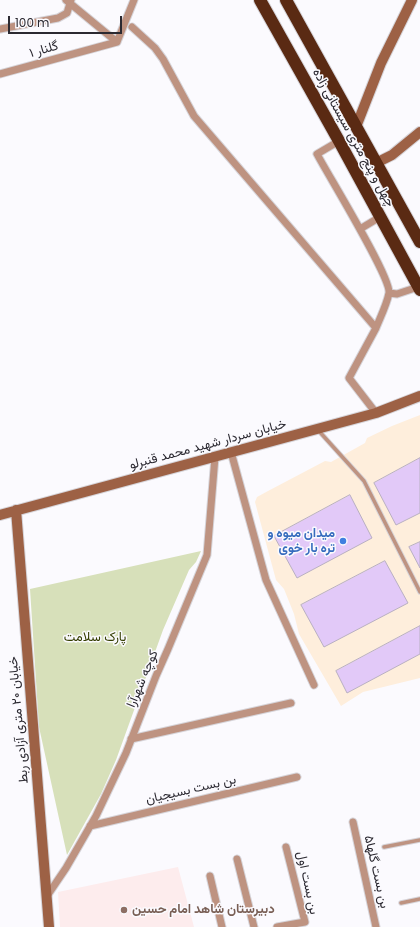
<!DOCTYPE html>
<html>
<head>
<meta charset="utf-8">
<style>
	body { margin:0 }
	#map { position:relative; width:420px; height:927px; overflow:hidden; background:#fbfafe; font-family:Poppins,sans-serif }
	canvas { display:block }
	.scale { position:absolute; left:8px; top:16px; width:114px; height:18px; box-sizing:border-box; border:2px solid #2b2931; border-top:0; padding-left:5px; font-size:12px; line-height:14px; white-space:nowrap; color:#2b2931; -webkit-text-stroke:3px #fbfafe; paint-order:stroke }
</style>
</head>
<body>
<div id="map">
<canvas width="420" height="927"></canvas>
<div class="scale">100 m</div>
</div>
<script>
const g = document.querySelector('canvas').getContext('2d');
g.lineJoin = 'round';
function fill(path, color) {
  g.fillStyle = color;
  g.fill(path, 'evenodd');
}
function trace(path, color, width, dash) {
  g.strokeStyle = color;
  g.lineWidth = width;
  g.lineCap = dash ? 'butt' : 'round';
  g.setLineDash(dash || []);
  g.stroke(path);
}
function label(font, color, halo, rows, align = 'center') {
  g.font = font + ' Poppins,Vazirmatn,sans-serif';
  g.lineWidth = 3;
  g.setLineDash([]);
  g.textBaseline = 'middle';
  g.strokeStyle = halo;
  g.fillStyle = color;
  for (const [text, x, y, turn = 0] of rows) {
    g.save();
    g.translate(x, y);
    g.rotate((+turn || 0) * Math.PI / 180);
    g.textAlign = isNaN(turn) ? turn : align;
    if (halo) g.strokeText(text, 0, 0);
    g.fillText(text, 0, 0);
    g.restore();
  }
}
const commercial = new Path2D(`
	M420,415v263l-57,14 -22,14 -42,-72 -5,-20 -10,-25 -8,-9 -21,-78 2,-5 11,-6 57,-30 6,1 34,-19 2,-5 25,-12z`);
const education = new Path2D(`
	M178,867l16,60h-134l-2,-35z`);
const green = new Path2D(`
	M201,551l-5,11 -7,8 -26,60 -47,130 -15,34 -34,61 -28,-128 -9,-138z`);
const building = new Path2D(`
	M420,458v55l-24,12 -22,-42z
	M350,495l22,43 -75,40 -23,-42z
	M420,542v26l-11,-21z
	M385,561l23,42 -84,44 -23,-42z
	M420,626v28l-73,39 -11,-22z`);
const lane = new Path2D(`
	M318,430l46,51 56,111
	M384,847l36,-7
	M401,903l19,-4`);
const street = new Path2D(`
	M66,0l51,42
	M132,27l23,21 8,11 31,57 182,212 -27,50 27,35
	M0,29l58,-11 9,-5 4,-13
	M117,42l17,-42
	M0,74l117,-32
	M339,141l-22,13c11,21 74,123 72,139 -2,11 -9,25 -13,35
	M360,229l20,-12
	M389,293l8,1 21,-7
	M231,452l35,128 48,105
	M131,739l160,-36
	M353,822l23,105
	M90,826l207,-49
	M237,859l17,68
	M210,876l12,51
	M47,896l19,-28 30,-52 30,-63 30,-77 12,-27 39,-94 8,-98
	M277,927l28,-5 -19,-75`);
const secondary = new Path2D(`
	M356,127l25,-64 31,-63
	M376,163l16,-8 28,-23
	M16,510l33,417
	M0,515l376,-102 44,-17`);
const highway = new Path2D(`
	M260,0l79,141 81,149
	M286,0l134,242`);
const markers = [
	[343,541,4,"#3f7fe0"],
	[124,910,4,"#8d6e63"]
];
const streetNames = [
	["۱ گلنار",44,50,-16],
	["چهل و پنج متری سیستانی زاده",353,138,61],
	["خیابان سردار شهید محمد قنبرلو",208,445,-15],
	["کوچه شهرآرا",143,679,-67],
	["خیابان ۲۰ متری آزادی ربط",19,720,-95],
	["بن بست بسیجیان",191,790,-13],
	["بن بست گلها۵",376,872,77],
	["بن بست اول",307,883,78]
];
const shopNames = [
	["میدان میوه و",335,534],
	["تره بار خوی",335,549]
];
const parkNames = [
	["پارک سلامت",95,638]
];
const educationNames = [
	["دبیرستان شاهد امام حسین",132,910]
];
fill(commercial, '#feeedc');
fill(education, '#fdeced');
fill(green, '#d7e0ba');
fill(building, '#e2c9f8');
trace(building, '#b9b0c2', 1);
trace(lane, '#d6d4d9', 5.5);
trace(street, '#d6d4d9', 9);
trace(secondary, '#d6d4d9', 12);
trace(highway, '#d6d4d9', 14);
trace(lane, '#be9381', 3.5);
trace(street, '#be9381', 7);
trace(secondary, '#9d6145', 10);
trace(highway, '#5a2a13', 12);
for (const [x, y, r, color] of markers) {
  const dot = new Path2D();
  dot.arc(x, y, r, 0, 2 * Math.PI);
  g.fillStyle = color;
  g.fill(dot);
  trace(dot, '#fbfafe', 1.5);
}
label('13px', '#2b2931', '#fbfafe', streetNames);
label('bold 13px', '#366cbe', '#fbfafe', shopNames, 'right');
label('13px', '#343d00', '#fbfafe', parkNames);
label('bold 13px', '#785e54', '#fbfafe', educationNames, 'left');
</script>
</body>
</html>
